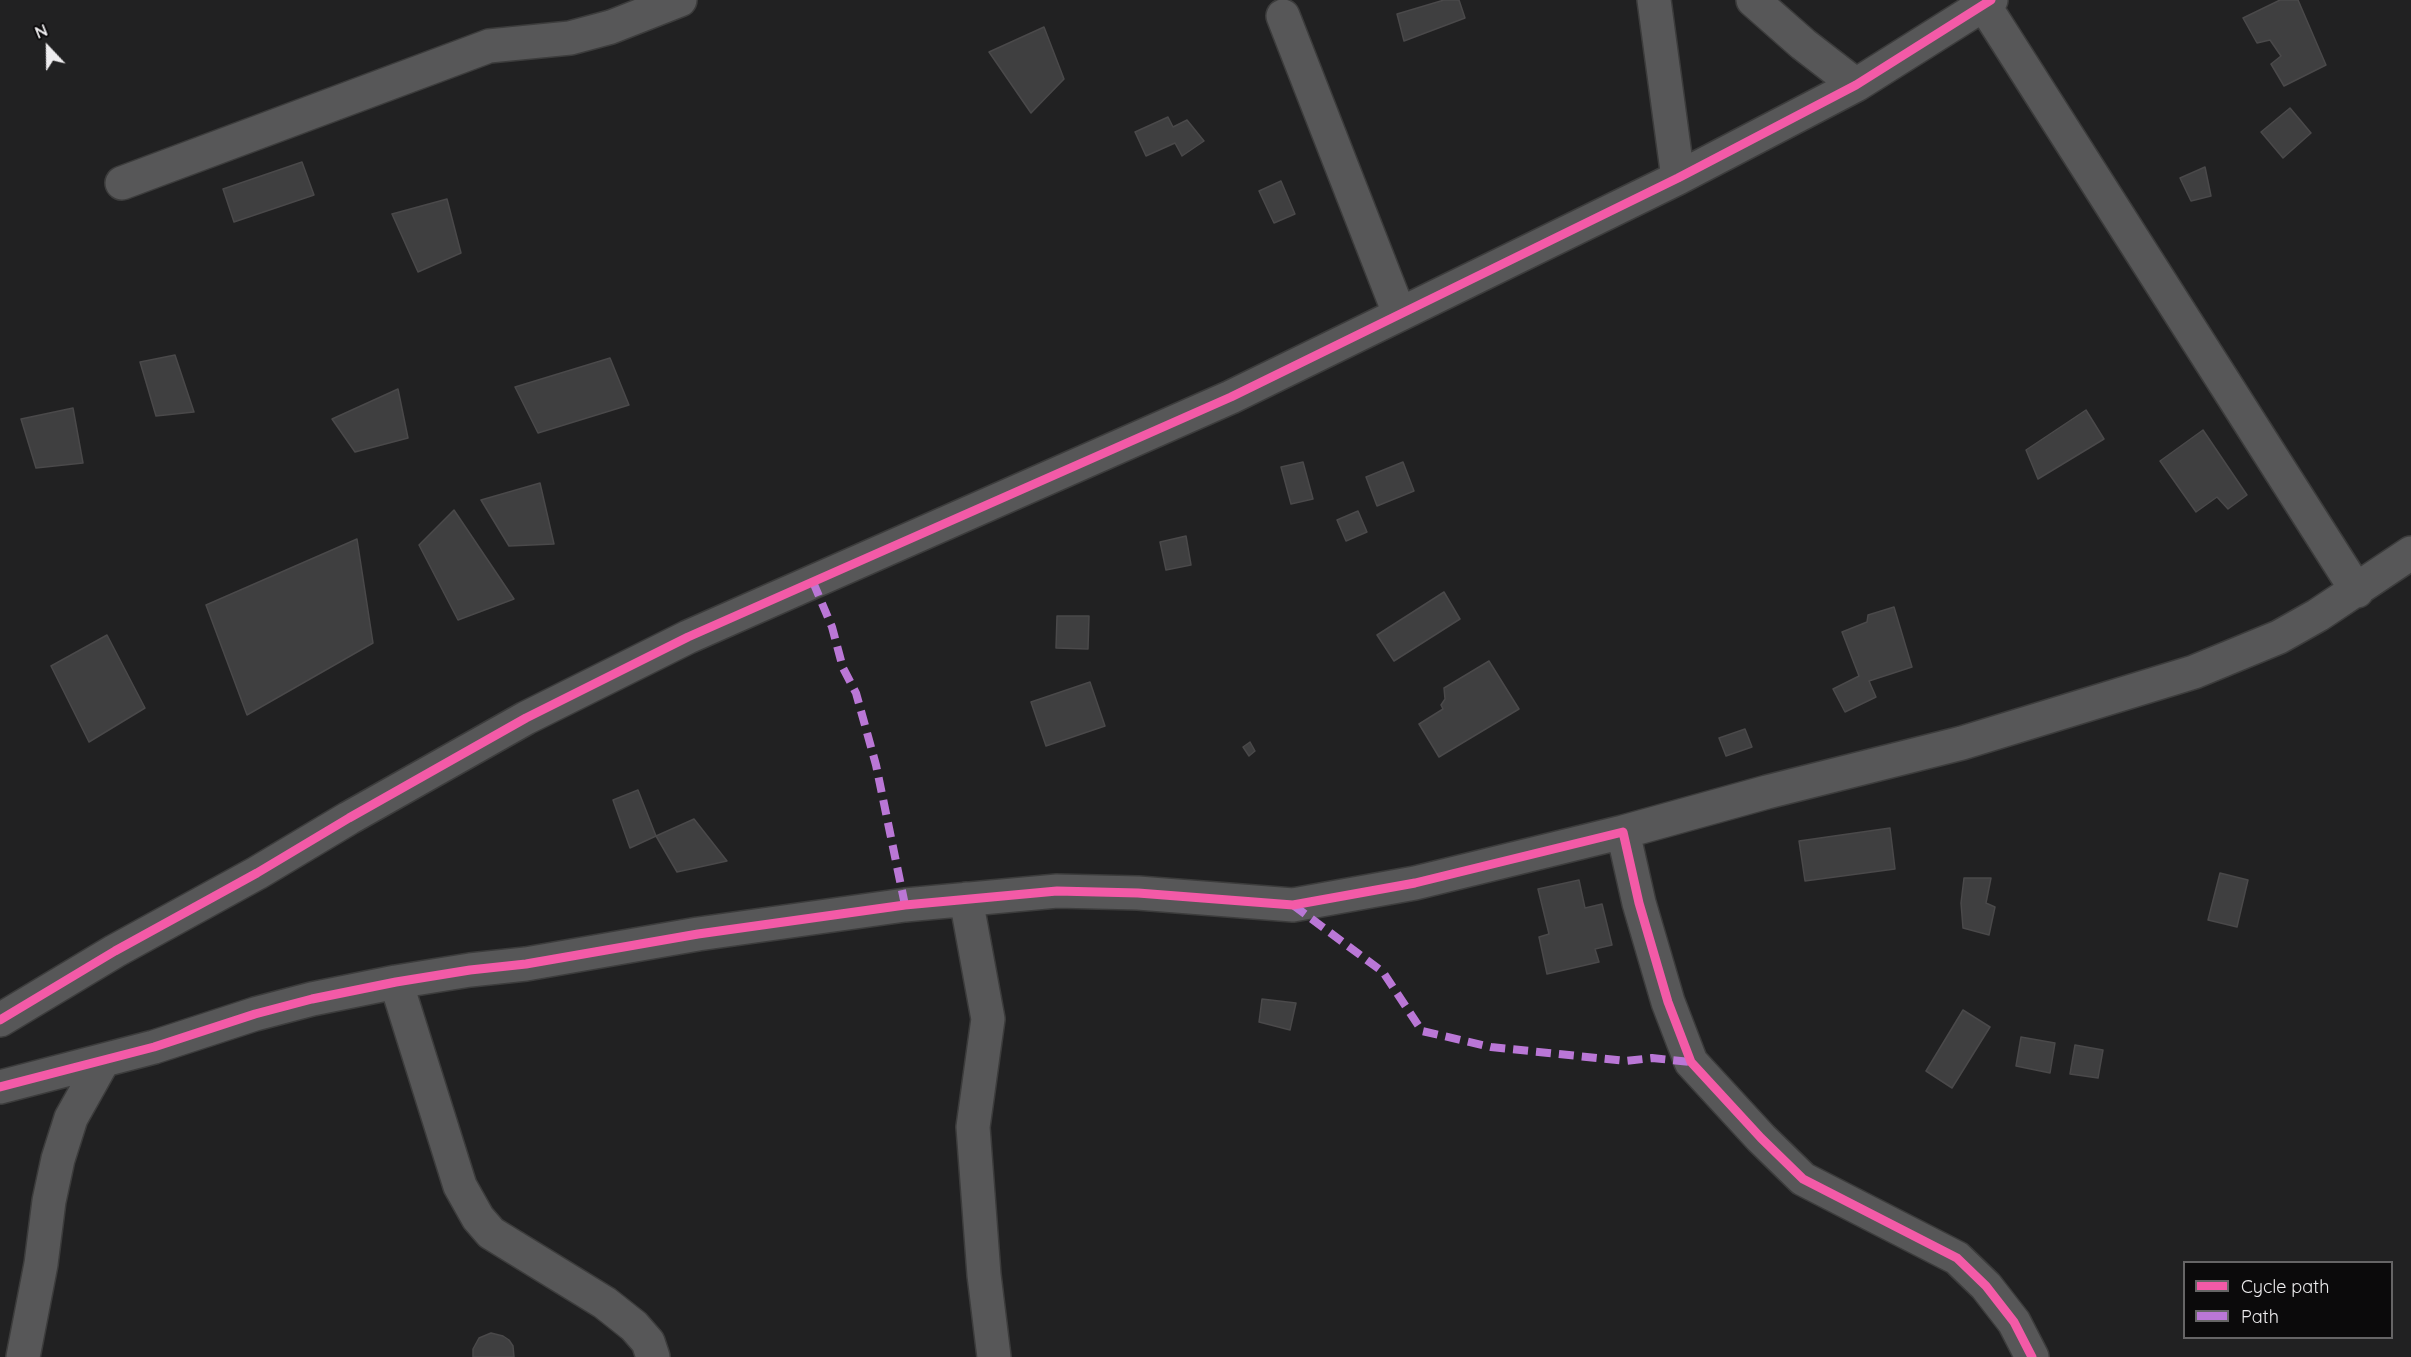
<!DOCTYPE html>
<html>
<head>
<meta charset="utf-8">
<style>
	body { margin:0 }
	#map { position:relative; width:2411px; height:1357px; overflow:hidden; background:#212122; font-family:Quicksand,sans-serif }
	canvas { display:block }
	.legend { position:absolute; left:2183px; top:1261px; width:210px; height:78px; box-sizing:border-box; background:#0b0a0b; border:2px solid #666566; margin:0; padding:8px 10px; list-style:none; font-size:18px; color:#eeedef }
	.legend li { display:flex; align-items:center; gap:12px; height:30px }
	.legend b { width:30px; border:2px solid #666566 }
	.north { position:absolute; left:18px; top:18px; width:60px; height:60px; -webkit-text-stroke:4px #0b0a0b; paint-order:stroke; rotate:338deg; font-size:16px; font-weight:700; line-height:24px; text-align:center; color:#eeedef }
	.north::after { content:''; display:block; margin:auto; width:21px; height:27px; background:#eeedef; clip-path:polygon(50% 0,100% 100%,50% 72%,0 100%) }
</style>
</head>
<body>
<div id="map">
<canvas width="2411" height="1357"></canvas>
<ul class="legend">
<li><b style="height:8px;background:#f35aa7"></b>Cycle path</li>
<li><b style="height:8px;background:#ba77d6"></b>Path</li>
</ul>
<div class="north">N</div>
</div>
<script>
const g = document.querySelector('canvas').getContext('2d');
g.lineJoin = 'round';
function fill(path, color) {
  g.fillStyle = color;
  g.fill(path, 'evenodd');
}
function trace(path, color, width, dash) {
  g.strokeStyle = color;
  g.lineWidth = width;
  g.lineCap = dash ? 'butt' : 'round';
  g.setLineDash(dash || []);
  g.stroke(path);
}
const building = new Path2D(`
	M1444,0h15l6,18 -61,23 -7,-27z
	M2280,0h18l28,65 -42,21 -13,-22 10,-8 -11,-16 -13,3 -14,-25z
	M1044,27l20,52 -33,34 -42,-61z
	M2290,108l21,25 -28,25 -22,-26z
	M1168,117l5,10 14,-7 17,21 -22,15 -7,-13 -29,13 -11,-24z
	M302,162l12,33 -80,27 -11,-33z
	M2205,167l6,29 -20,5 -11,-23z
	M1281,181l14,33 -21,9 -15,-32z
	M447,199l14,54 -43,19 -26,-58z
	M175,355l19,57 -38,4 -16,-54z
	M610,358l19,47 -91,28 -23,-46z
	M398,389l10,49 -53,14 -23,-33z
	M73,408l10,55 -47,5 -15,-49z
	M2086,410l18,29 -66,40 -12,-29z
	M2203,430l44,65 -19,14 -11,-12 -21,15 -36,-51z
	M1303,462l10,37 -22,5 -10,-37z
	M1403,462l11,29 -37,15 -11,-29z
	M540,483l14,61 -45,2 -28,-46z
	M454,510l60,89 -56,21 -39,-75z
	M1358,511l9,21 -21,9 -9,-21z
	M1186,536l5,29 -25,5 -6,-28z
	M357,539l16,104 -126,72 -41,-110z
	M1444,592l16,27 -66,42 -17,-26z
	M1894,607l18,60 -43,14 7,16 -31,15 -12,-23 26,-13 -17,-44 25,-10 1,-7z
	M1057,616h32l-1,33 -32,-1z
	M107,635l38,73 -56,34 -38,-76z
	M1489,661l30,48 -80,48 -20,-33 24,-15 -2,-4 4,-6 -1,-11z
	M1090,682l15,44 -59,20 -15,-44z
	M1745,729l7,18 -26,9 -7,-18z
	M1250,742l5,9 -6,5 -6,-9z
	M638,790l18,46 -26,12 -17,-48z
	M694,819l33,42 -50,11 -21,-36z
	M1890,828l5,41 -90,12 -6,-40z
	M2220,873l28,7 -11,47 -29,-7z
	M1964,878h27l-5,25 9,4 -6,28 -26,-7 -2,-25z
	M1579,880l6,28 17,-4 10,41 -17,4 4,13 -52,12 -8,-37 10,-3 -11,-45z
	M1262,999l34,4 -6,27 -31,-8z
	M1963,1010l27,17 -38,61 -26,-17z
	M2021,1037l34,6 -5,30 -34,-7z
	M2075,1045l28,5 -5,28 -28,-4z
	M491,1333l12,3 6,4 4,6 1,11h-41v-8l6,-11z`);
const minor = new Path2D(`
	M1654,0l24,178
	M1753,0l50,44 53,41
	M1984,5l373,586
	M1283,16l116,297
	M122,183l367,-137 81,-8 41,-11 69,-27
	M1623,832l144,-40 195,-49 232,-71 85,-35 39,-22 93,-62
	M966,899l22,120 -15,108 11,148 10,82
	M396,982l64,204 18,32 13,15 114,70 29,23 14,16 5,15
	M0,1020l115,-69 142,-78 92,-55 177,-100 162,-81 543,-240 447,-219 178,-93 135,-85
	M0,1087l154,-40 101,-33 57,-15 84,-17 74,-12 56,-6 172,-30 207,-29 152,-14 81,2 155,12 122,-22 208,-51 16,71 29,99 23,60 70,76 42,41 154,79 29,28 28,36 18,35
	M23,1357l18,-93 8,-63 9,-42 13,-41 32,-57`);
const quiet = new Path2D(`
	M813,582l19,45 11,41 13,25 20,72 29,140
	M1293,905l90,67 39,59 69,16 135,14 26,-3 39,4`);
const cycleway = new Path2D(`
	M0,1020l115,-69 142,-78 92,-55 177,-100 162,-81 543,-240 447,-219 178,-93 135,-85
	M0,1087l154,-40 101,-33 57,-15 84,-17 74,-12 56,-6 172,-30 207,-29 152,-14 81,2 155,12 122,-22 208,-51 16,71 29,99 23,60 70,76 42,41 154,79 29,28 28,36 18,35`);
fill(building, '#3f3f40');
trace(building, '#4a494a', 1.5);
trace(minor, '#3c3c3c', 36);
trace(minor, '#575758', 33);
trace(quiet, '#ba77d6', 8, [15, 8]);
trace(cycleway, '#f35aa7', 9);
</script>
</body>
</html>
